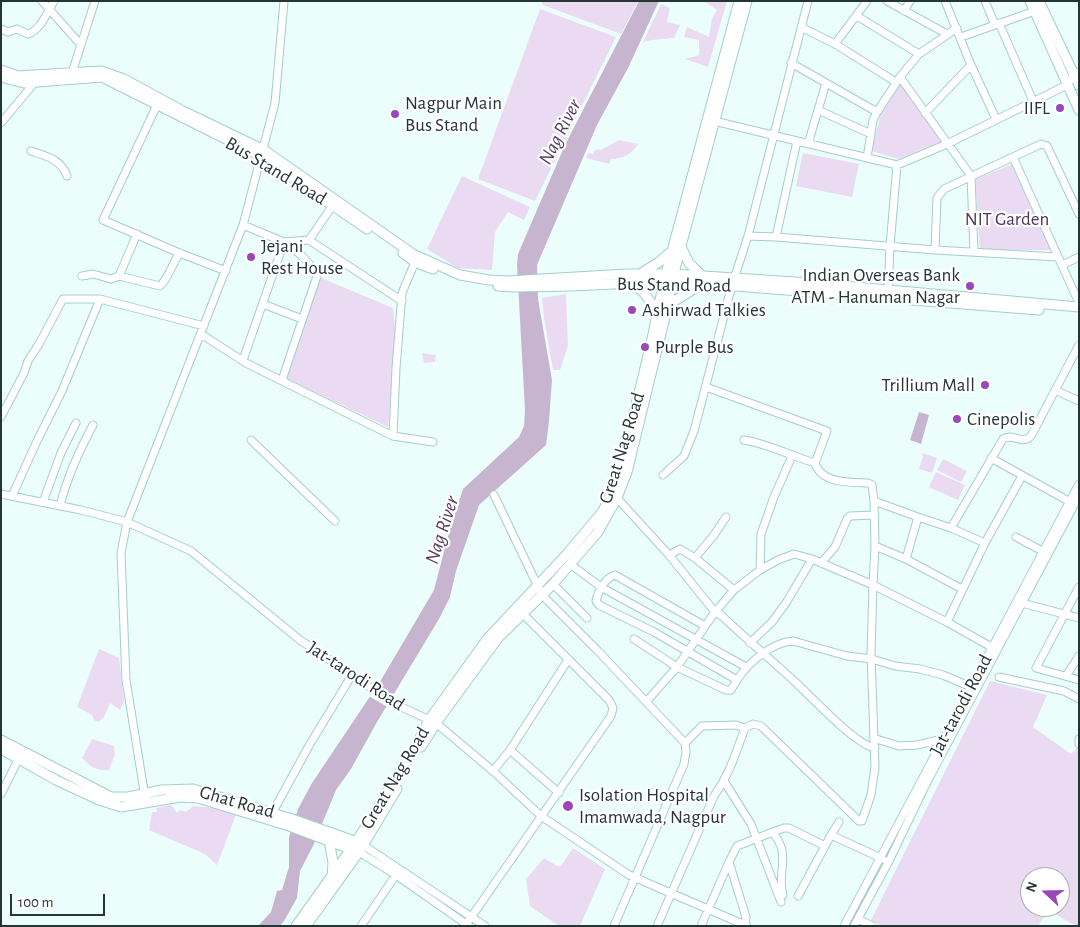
<!DOCTYPE html>
<html>
<head>
<meta charset="utf-8">
<style>
	body { margin:0 }
	#map { position:relative; width:1080px; height:927px; overflow:hidden; background:#ecfefb; font-family:"Alegreya Sans",sans-serif }
	canvas { display:block }
	.frame { position:absolute; inset:0; border:2px solid #243633; pointer-events:none }
	.north { position:absolute; left:1020px; top:867px; width:50px; height:50px; box-sizing:border-box; background:#fff; border:1px solid #a7afad; border-radius:50%; rotate:291deg; font-size:14px; font-weight:700; line-height:20px; text-align:center; color:#243633 }
	.north::after { content:''; display:block; margin:auto; width:18px; height:22px; background:#9848b8; clip-path:polygon(50% 0,100% 100%,50% 72%,0 100%) }
	.scale { position:absolute; left:10px; top:894px; width:95px; height:22px; box-sizing:border-box; border:2px solid #243633; border-top:0; padding-left:6px; font-size:15px; line-height:18px; white-space:nowrap; color:#243633; -webkit-text-stroke:4px #fff; paint-order:stroke }
</style>
</head>
<body>
<div id="map">
<canvas width="1080" height="927"></canvas>
<div class="frame"></div>
<div class="north">N</div>
<div class="scale">100 m</div>
</div>
<script>
const g = document.querySelector('canvas').getContext('2d');
g.lineJoin = 'round';
function fill(path, color) {
  g.fillStyle = color;
  g.fill(path, 'evenodd');
}
function trace(path, color, width, dash) {
  g.strokeStyle = color;
  g.lineWidth = width;
  g.lineCap = dash ? 'butt' : 'round';
  g.setLineDash(dash || []);
  g.stroke(path);
}
function label(font, color, halo, rows, align = 'center') {
  g.font = font + ' "Alegreya Sans",sans-serif';
  g.lineWidth = 4.5;
  g.setLineDash([]);
  g.textBaseline = 'middle';
  g.strokeStyle = halo;
  g.fillStyle = color;
  for (const [text, x, y, turn = 0] of rows) {
    g.save();
    g.translate(x, y);
    g.rotate((+turn || 0) * Math.PI / 180);
    g.textAlign = isNaN(turn) ? turn : align;
    if (halo) g.strokeText(text, 0, 0);
    g.fillText(text, 0, 0);
    g.restore();
  }
}
const green = new Path2D(`
	M541,1h97l-17,33 -78,-29z
	M704,1h23l-19,66 -23,-8 14,-4v-15l-15,-3 3,-10 22,10 3,-18 5,-9z
	M661,4l9,4 -3,14 13,3 -6,13c-11,1 -20,1 -31,4z
	M540,9l76,28 -81,164 -57,-22z
	M901,83l41,58 -44,18 -27,-8 10,-38z
	M619,140l19,4c-6,10 -15,15 -27,15l-2,5 -23,-6 2,-5 5,1 3,-5 5,1z
	M803,153l56,11 -7,33 -56,-11z
	M1016,163l35,87h-71l-5,-71z
	M462,176l68,31 -6,13 -16,-8 -13,20 -3,38 -34,-2 -31,-19z
	M319,277l74,31 3,31 -8,88 -103,-49z
	M566,294l2,52 -8,24h-7l-9,-52 -2,-20z
	M422,353l14,2 -1,7 -11,1z
	M922,453l15,5 -5,15 -13,-4 4,-13z
	M943,459l24,12 -6,11 -24,-12z
	M936,472l29,13 -7,15 -29,-13z
	M99,649l20,9 5,43 -4,9 -10,-7 -6,14 -6,5 -4,-2 -2,-5 -15,-8z
	M990,681l57,14 -14,32 38,27 8,-8v180h-3l-28,-16 -10,16h-156l-11,-6zM1030,877h30v30h-30z
	M92,739l22,7 1,8 -6,16h-9l-8,-3 -10,-9z
	M171,805l6,8 3,-3 6,2 7,-6 21,2 8,3 5,-3 10,4 -20,53 -12,-11 -56,-24 3,-18h5l-1,-4z
	M573,848l32,21 -25,57h-21l-29,-20 -4,-27 18,-21 13,8h4z`);
const water = new Path2D(`
	M639,1h20l-31,67 -31,57 -60,140 1,34 14,81 -3,41 -3,24 -67,60 -23,66 -6,26 -11,22 -62,103 -26,47 -15,21 -23,56 -13,25 -3,27 -13,23 -4,5h-22l13,-14 6,-21 5,-1 7,-23v-30l9,-28 14,-26 69,-103 53,-90 14,-54 15,-47 56,-52 5,-11 1,-16 -8,-145 1,-11 47,-109z
	M919,412l10,3 -8,29 -11,-4z`);
const pier = new Path2D(`
	M375,684l20,13 -6,11 -22,-13z`);
const minor = new Path2D(`
	M42,1l39,44
	M887,1l60,33
	M945,1l26,64 25,54
	M985,1l10,24
	M904,11l6,-10
	M857,16l62,38
	M999,23l34,78
	M801,27l34,17 61,38
	M1,29l7,3 9,-3 11,5c13,-4 19,-22 26,-33
	M961,37l74,-26
	M835,44l32,-43
	M791,63l86,49
	M71,76l24,-75
	M900,77l71,99 3,76
	M157,105l-54,115 74,32 49,19
	M818,110l53,24
	M925,113l46,-48
	M714,121l183,44 50,-21 120,-59 7,-10 5,-3
	M1,123l34,-41
	M808,144l18,-61
	M31,151c15,5 30,8 36,25
	M1013,157l28,-13 6,2 32,68
	M867,158l6,-38 4,-8 23,-35 19,-23 38,-26
	M335,202l-26,38 93,61
	M243,225l41,17 25,-2
	M137,234l-18,42 41,10c9,-8 12,-23 20,-33
	M748,236l28,1 21,-96
	M776,237l159,13 123,7
	M935,250l2,-52 7,-9 69,-32 66,146
	M1062,265l17,-8
	M82,276l11,-2 18,5 8,-3
	M888,294l2,-48 7,-81
	M263,304l39,15
	M201,334l45,29 147,73 3,-68 6,-75 13,-31
	M243,360l41,-118 17,13 16,17v4l-35,104
	M706,387l121,44 -12,32c6,21 36,19 53,20l4,2 2,16
	M1055,390l24,11
	M1,417l23,-44 4,-12 11,-17 24,-45h37l104,27
	M393,436l40,6
	M251,440l84,81
	M744,440c25,4 47,16 71,23
	M991,458l81,45
	M663,475l21,-19 10,-25 38,-146 16,-49 60,-235
	M1,494l80,16 46,12 64,29 109,89 95,64 41,19 57,48 48,45 88,59 118,51
	M494,495l48,100 56,56 87,92 1,9 -2,12 -70,162
	M12,496l25,-55 25,-50 38,-92
	M617,498l52,57 46,57 6,3c23,22 48,43 72,65 16,14 63,66 82,68
	M43,502l18,-49 15,-30
	M60,506c7,-29 19,-55 33,-81
	M918,517l33,11 52,-89c10,-7 19,7 28,-3l48,-91
	M951,528l34,15
	M1016,537l30,16
	M875,546l31,13 12,-42 -44,-16 1,45 -2,39 74,37
	M669,555l11,-6 15,9 39,32
	M695,558l19,-23 12,-18
	M906,559l56,30
	M821,563l14,-16 12,-28 3,-3 25,-1
	M570,564l31,23 145,80
	M760,570l1,-36 13,-37 18,-41
	M553,584l34,34
	M1079,587l-43,81 43,12
	M1018,602l61,16
	M705,626l-90,-51c-10,3 -17,16 -19,26l3,4 55,27 83,48c11,-17 35,-38 56,-39l54,15 25,3 23,7 25,3 23,6 28,12
	M634,639l43,28 49,23h5l6,-10
	M750,643l22,-21 14,-19 26,-44
	M995,649l-48,-27 38,-79 37,-67
	M1066,676l13,-20
	M999,677l65,14 15,8
	M646,702l31,-35 38,-55 19,-22 26,-20 18,-10 16,-6 18,5 61,26 -2,69 4,113 -4,28 -9,26h-3l-98,-95 -8,-2 -8,4c-10,26 -14,44 -31,68l-57,130
	M873,738l26,8 18,-1 26,-6
	M1079,739v5
	M685,743l17,-17 34,-1 9,3
	M510,750l49,43
	M493,771l17,-21 58,-90
	M724,781l27,43 30,78
	M1,794l19,-38
	M145,797l-19,-117 -5,-127 6,-31 116,-297 32,-122 9,-102
	M270,817l40,-73 42,-69
	M773,832l11,-4h5l36,18
	M831,835l8,-13
	M363,845l122,81
	M359,852l37,23 73,51
	M729,862l8,-16 36,-14c3,5 8,12 9,18 3,16 -4,30 1,45
	M798,896l33,-61 52,24
	M858,919l14,7
	M361,926l35,-51
	M465,926l146,-210 2,-8 -4,-8 -86,-86
	M701,926l28,-64 17,55 -1,9
	M844,926l235,-442
	M854,926l35,-65 38,-79 152,-286`);
const major = new Path2D(`
	M1030,1l49,109
	M1039,1l40,84
	M1,70l17,6 83,-5 23,8 57,31 83,40 149,104 47,21 29,5 19,1 118,-7h48l136,9 269,24
	M1,77l23,6 78,-6 160,80 105,72
	M681,247l8,16 12,12
	M403,253l12,9 18,7
	M640,274l19,-12 13,-11
	M632,282l12,11 14,19
	M498,286l16,1 59,-1 99,-5 367,29
	M668,305l34,-21
	M1,740l110,57h17l34,-7 31,-1 99,30 68,24
	M421,747l15,-24 62,-85 55,-54 45,-52 19,-34 10,-26 41,-167 4,-24 9,-35 66,-245
	M1,749l55,31 43,20 22,7 59,-10 18,1 91,28 67,25
	M329,840l4,22 -1,16
	M296,926l62,-87 58,-93 13,-26 59,-82 78,-83 37,-44 10,-22 27,-100 12,-50 12,-58 75,-280
	M306,926l53,-74 38,-63`);
const markers = [
	[1060,108,5,"#9848b8"],
	[395,114,5,"#9848b8"],
	[251,257,5,"#9848b8"],
	[970,286,5,"#9848b8"],
	[632,310,5,"#9848b8"],
	[645,347,5,"#9848b8"],
	[985,385,5,"#9848b8"],
	[957,419,5,"#9848b8"],
	[568,806,6,"#9848b8"]
];
const poiNames = [
	["Nagpur Main",405,103],
	["Bus Stand",405,125],
	["IIFL",1050,108,"right"],
	["Jejani",261,246],
	["Rest House",261,268],
	["Indian Overseas Bank",960,275,"right"],
	["ATM - Hanuman Nagar",960,297,"right"],
	["Ashirwad Talkies",642,310],
	["Purple Bus",655,347],
	["Trillium Mall",975,385,"right"],
	["Cinepolis",967,419],
	["Isolation Hospital",579,795],
	["Imamwada, Nagpur",579,817]
];
const streetNames = [
	["Bus Stand Road",276,171,31],
	["Bus Stand Road",674,285,1],
	["Great Nag Road",622,448,-73],
	["Jat-tarodi Road",356,676,33],
	["Jat-tarodi Road",961,705,-62],
	["Great Nag Road",395,778,-59],
	["Ghat Road",237,802,16]
];
const parkNames = [
	["NIT Garden",1007,219]
];
const waterNames = [
	["Nag River",560,132,-63],
	["Nag River",442,530,-72]
];
fill(green, '#eadbf2');
fill(water, '#c7b5cf');
fill(pier, '#ecfefb');
trace(minor, '#a2cfc8', 9);
trace(major, '#a2cfc8', 11);
trace(minor, '#fff', 7);
trace(major, '#fff', 9);
for (const [x, y, r, color] of markers) {
  const dot = new Path2D();
  dot.arc(x, y, r, 0, 2 * Math.PI);
  g.fillStyle = color;
  g.fill(dot);
  trace(dot, '#fff', 2);
}
label('19px', '#243633', '#fff', poiNames, 'left');
label('19px', '#243633', '#fff', streetNames);
label('19px', '#50355b', '#fff', parkNames);
label('italic 20px', '#563b62', '#fff', waterNames);
</script>
</body>
</html>
